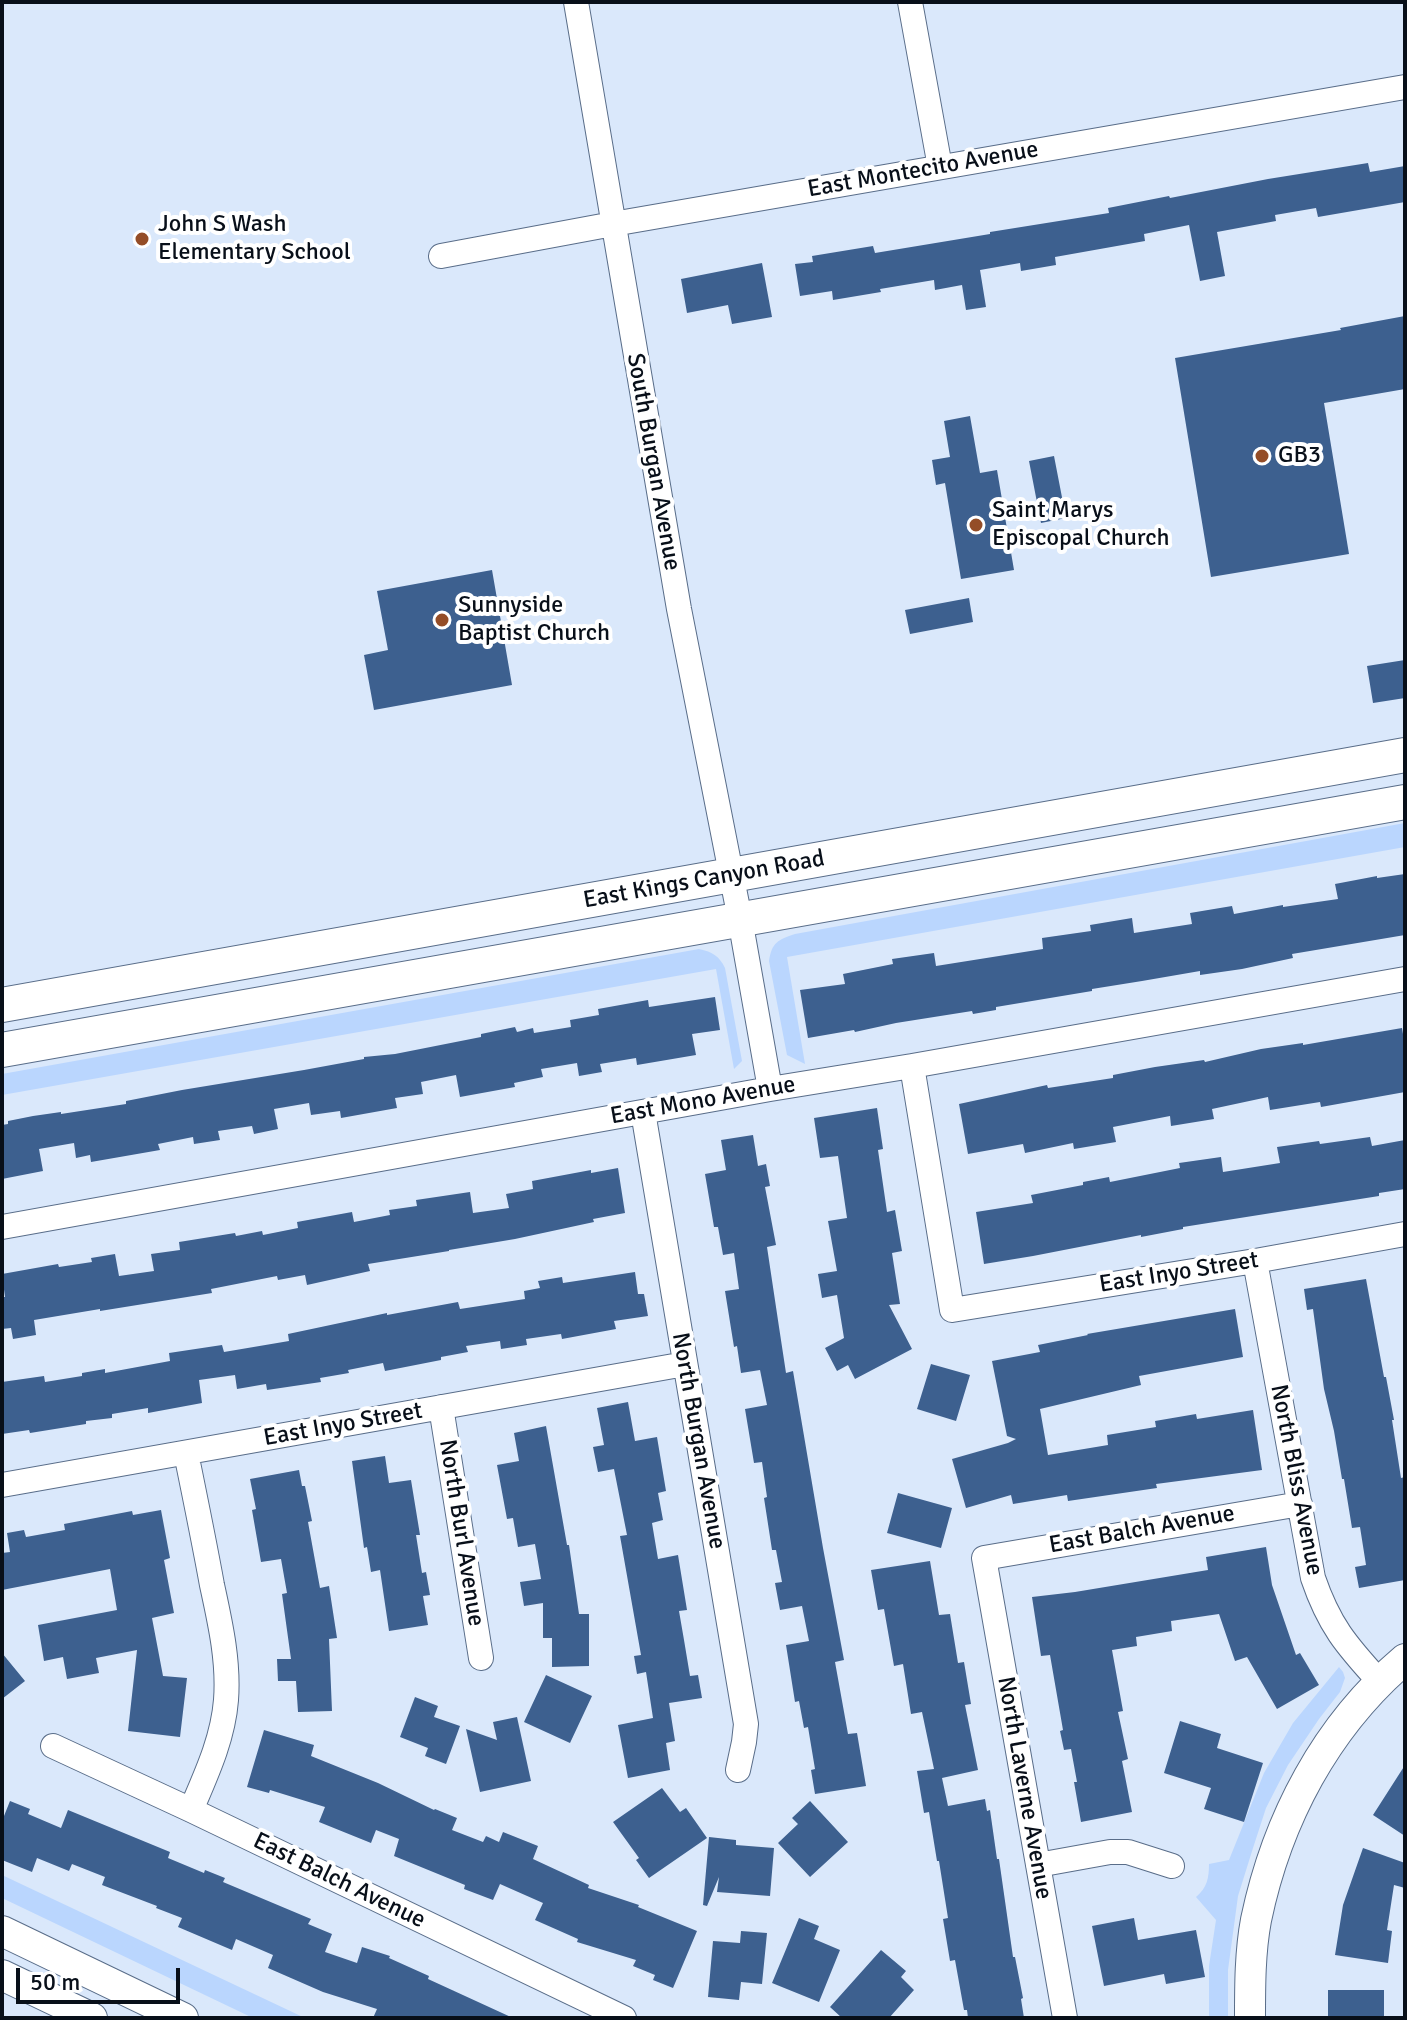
<!DOCTYPE html>
<html>
<head>
<meta charset="utf-8">
<style>
	body { margin:0 }
	#map { position:relative; width:1407px; height:2020px; overflow:hidden; background:#dae8fb; font-family:Signika,sans-serif }
	canvas { display:block }
	.frame { position:absolute; inset:0; border:4px solid #080f19; pointer-events:none }
	.scale { position:absolute; left:16px; top:1968px; width:164px; height:36px; box-sizing:border-box; border:4px solid #080f19; border-top:0; padding-left:10px; font-size:24px; line-height:28px; white-space:nowrap; color:#080f19; -webkit-text-stroke:6px #fff; paint-order:stroke }
</style>
</head>
<body>
<div id="map">
<canvas width="1407" height="2020"></canvas>
<div class="frame"></div>
<div class="scale">50 m</div>
</div>
<script>
const g = document.querySelector('canvas').getContext('2d');
g.lineJoin = 'round';
function fill(path, color) {
  g.fillStyle = color;
  g.fill(path, 'evenodd');
}
function trace(path, color, width, dash) {
  g.strokeStyle = color;
  g.lineWidth = width;
  g.lineCap = dash ? 'butt' : 'round';
  g.setLineDash(dash || []);
  g.stroke(path);
}
function label(font, color, halo, rows, align = 'center') {
  g.font = font + ' Signika,sans-serif';
  g.lineWidth = 8;
  g.setLineDash([]);
  g.textBaseline = 'middle';
  g.strokeStyle = halo;
  g.fillStyle = color;
  for (const [text, x, y, turn = 0] of rows) {
    g.save();
    g.translate(x, y);
    g.rotate((+turn || 0) * Math.PI / 180);
    g.textAlign = isNaN(turn) ? turn : align;
    if (halo) g.strokeText(text, 0, 0);
    g.fillText(text, 0, 0);
    g.restore();
  }
}
const green = new Path2D(`
	M1405,823v24l-618,110 18,107 -18,-9 -18,-94c3,-19 9,-21 26,-27z
	M699,949c14,3 20,7 26,19l17,93 -8,8 -18,-100 -714,126v-21z
	M1339,1667l4,5 2,6 -5,14 -21,27 -31,46 -22,43 -13,40 -15,48 -10,74v48h-19v-52l7,-46 -20,-23c11,-9 13,-19 13,-33l20,-4 35,-87 29,-50z
	M2,1875l303,143h-52l-251,-120z`);
const building = new Path2D(`
	M1368,163l2,9 35,-6v36l-87,15 -2,-9 -41,7 1,6 -59,11 8,44 -25,5 -11,-56 -45,9 1,7 -90,16 1,8 -35,6 -1,-8 -40,7 6,37 -20,3 -4,-25 -27,5 -1,-10 -54,9 1,3 -48,8 -1,-9 -32,5 -5,-32 18,-2 -1,-6 61,-10 2,7 115,-19v-2l119,-19 -1,-5 61,-12 1,2 98,-19z
	M762,263l10,54 -40,7 -4,-19 -41,8 -6,-34z
	M1405,316v73l-81,14 25,151 -138,23 -36,-219 166,-28 -1,-2z
	M970,416l10,57 17,-3 17,100 -53,9 -16,-96 -9,2 -4,-25 18,-3 -6,-36z
	M1054,456l12,62 -25,5 -12,-62z
	M492,570l20,115 -138,25 -10,-55 24,-5 -11,-59z
	M969,598l4,24 -63,12 -5,-24z
	M1405,660v38l-32,5 -6,-37z
	M1405,874v61l-113,19 1,4 -51,11 -42,6v-4l-58,10 -50,8v2l-96,16v3l-23,4 -1,-3 -76,12 -41,9 -1,-2 -46,8 -8,-48 45,-6 -2,-10 50,-10 -1,-5 42,-6 2,13 107,-17 -1,-11 49,-7 -1,-6 42,-7 2,15 58,-9 -2,-11 42,-7 2,8 49,-9v2l55,-8 -3,-15 42,-8v2z
	M715,997l5,33 -28,4 4,21 -59,10 -1,-7 -36,6 2,8 -23,4 -2,-13 -36,6 2,8 -29,6 1,4 -55,10 -4,-22 -35,7 2,12 -28,4 2,10 -56,10 -1,-7 -29,4 -2,-12 -35,6 4,20 -24,5 -2,-8 -34,5 2,9 -26,4 -1,-7 -35,7 2,6 -69,12 -1,-7 -14,3 -2,-15 -35,6 4,22 -41,8v-54l6,-1v-3l25,-5 28,-4v2l65,-10v-3l56,-11 122,-20 60,-11v-2l31,-3 86,-17v-3l34,-7 2,5 16,-4 1,5 37,-6 -1,-7 29,-5 -1,-6 50,-9 1,7z
	M1402,1028l3,18v46l-84,15 -1,-5 -50,8 -2,-13 -56,12 2,10 -43,7 -1,-10 -57,11 3,15 -42,7 -1,-6 -48,10 -2,-9 -55,10 -9,-50 88,-19 1,3 65,-10v-3l42,-8 49,-7 1,2 56,-13 42,-6v2z
	M877,1108l6,41 -5,1 9,62 8,-2 7,41 -10,2 8,51 -11,1 23,44 -57,30 -7,-14 -11,6 -12,-23 19,-10 -7,-43 -15,3 -4,-24 19,-3 -9,-50 19,-3 -9,-62 -18,2 -6,-40z
	M753,1135l5,31 8,-2 4,22 -5,1 11,58 -9,2 12,80 7,46 7,-2 30,177 21,112 -9,2 13,72 9,-1 9,53 -51,8 -4,-24 4,-1 -7,-42 -4,1 -5,-27 -4,1 -9,-57 23,-4 -7,-35 -22,4 -5,-27 7,-1 -6,-32h-4l-8,-52 3,-1 -5,-35 -8,1 -9,-54 22,-4 -7,-35 -19,3 -4,-27 -3,1 -9,-56 14,-2 -5,-36 -11,2 -5,-28h-4l-9,-53 21,-4 -5,-30z
	M1370,1137l2,9 33,-6v49l-26,4v3l-196,31v2l-42,8v-2l-108,21 -49,8 -8,-52 57,-9 -2,-8 52,-10v-3l26,-5 1,5 70,-14 -1,-5 42,-6 2,15 57,-9 -3,-16 42,-6 1,3z
	M618,1168l7,45 -32,6 1,3 -79,17 -66,11v1l-81,13 2,7 -63,14 -2,-10 -27,5 -1,-4 -66,13 1,4 -112,18v-2l-66,11 2,15 -23,4 -2,-11 -9,1v-32h3l-3,-23 56,-10 1,3 33,-5 -1,-4 24,-4 4,22 35,-5 -3,-17 29,-4 -1,-8 56,-9 1,3 26,-5 1,4 35,-7 -1,-6 55,-10 2,10 36,-7 -1,-5 28,-4 -1,-6 54,-8 3,21 36,-5 -3,-14 27,-5 -1,-8 59,-11v3z
	M635,1272l3,22h6l4,22 -34,5 2,8 -54,10 -1,-5 -35,5 1,6 -26,4 -1,-8 -34,5 2,6 -27,5v3l-56,11 -2,-8 -35,7 1,3 -29,5 1,4 -54,8 -1,-6 -29,5 -2,-14 -36,5 3,23 -54,10v-5l-36,6v4l-26,3v3l-56,9 -1,-3 -27,4v-52l42,-6 1,6 37,-6v-3l23,-4v4l65,-12 -1,-8 53,-8 2,7 65,-11 -1,-7 99,-21v2l71,-13 2,7 65,-10 -1,-8 16,-3 -2,-7 24,-4 1,6z
	M1366,1279l18,98h2l8,43h-2l9,58 4,-1v103l-46,8 -4,-21 11,-2 -6,-38 -8,1 -8,-49h-2l-8,-48 -10,-42 -11,-80 -6,1 -3,-21z
	M1235,1309l8,48 -104,19 2,9 -101,24 8,46 60,-10 -1,-10 49,-8 -1,-6 41,-7 1,5 56,-9 9,60 -106,14 1,4 -89,13 -1,-6 -54,9 -2,-9 -45,13 -14,-49 56,-16 8,-4 -9,-3 -15,-75 48,-9 -2,-7 50,-10 -1,-1z
	M931,1364l39,11 -14,46 -39,-12z
	M628,1402l7,39 22,-4 9,54 -8,2 5,27 -11,3 6,36 20,-4 9,55 -8,1 5,29 6,36 8,-1 4,23 -33,5 6,38 -9,2 4,27 -42,8 -10,-53 35,-7 -7,-46 -9,2 -3,-18 7,-1 -21,-119 7,-1 -13,-66 -16,3 -5,-25 11,-2 -7,-37z
	M546,1426l21,119h2l10,69h10v52l-37,1v-29h-9v-35l-19,3 -4,-24 21,-3 -6,-35 -17,3 -5,-29 -6,1 -10,-54 22,-4 -5,-28z
	M385,1456l4,27 22,-3 9,55h-4l6,38 4,-1 4,23 -7,1 5,29 -39,6 -9,-61 -9,2 -4,-25 -3,1 -12,-87z
	M299,1470l3,16h3l7,35 -4,1 12,66 9,-2 8,52 -8,1 3,72 -34,1 -2,-31h-18l-1,-22h14l-9,-65 5,-1 -6,-34 -20,3 -9,-52 4,-1 -6,-30z
	M898,1493l54,15 -11,40 -54,-15z
	M161,1510l9,48 -6,2 10,53 -22,5 11,58 24,2 -7,59 -52,-6 9,-81 -41,8 3,15 -32,6 -4,-22 -19,4 -6,-36 79,-15 -7,-41 -108,21v-37l8,-1 -3,-19 17,-3 2,7 39,-7 -1,-6 68,-13 1,4z
	M1266,1547l6,38 24,70 4,-2 19,32 -42,24 -30,-52 -12,4 -16,-47 -48,7 1,10 -36,6 1,9 -25,4 11,61 -5,1 10,47 -6,2 10,51 -51,10 -7,-40h3l-6,-33 -7,1 -4,-19 3,-1 -13,-75 -9,1 -9,-59 43,-5 133,-22 -2,-13z
	M930,1561l9,54 11,-1 8,49 6,-1 7,42 -6,1 13,65 -36,8 6,28 37,-7 2,12 3,-1 7,49h2l14,98h2l8,41 -2,1 3,19h-56l-1,-8h-3l-9,-50 -5,1 -7,-42 5,-1 -9,-57h-2l-8,-49 -5,1 -7,-42 17,-2 -12,-57 -11,2 -8,-50 -9,2 -10,-57 -6,1 -7,-40z
	M2,1653l23,28 -23,18z
	M546,1675l46,21 -22,47 -46,-21z
	M415,1697l23,9 -4,11 26,9 -14,38 -21,-8 3,-8 -28,-11z
	M517,1717l14,64 -51,11 -14,-63 31,11 -4,-18z
	M1180,1721l41,13 -4,14 46,15 -19,59 -40,-13 7,-21 -47,-15z
	M264,1730l50,15 -3,11 67,27 56,27 1,-1 22,9 -5,12 31,12 3,-6 13,6 4,-10 35,14 -5,13 56,26 -1,3 51,17 -1,2 59,24 -24,57 -20,-8 2,-5 -22,-9 3,-6 -59,-18 1,-3 -43,-19 8,-17 -43,-19 -7,16 -29,-11 1,-4 -71,-29 5,-17 -23,-9 -5,13 -52,-21 6,-15 -55,-17 -1,3 -22,-6z
	M1405,1765v71l-32,-21z
	M662,1788l18,24 6,-4 21,30 -58,40 -13,-18 3,-2 -26,-36z
	M10,1801l20,8 -2,5 33,14 7,-18 102,42 -2,6 36,15 1,-3 20,8 -2,4 88,37 -3,5 24,10 -7,18 32,11 5,-16 28,9 -1,2 40,18 -1,3 85,39h-140l4,-9 -54,-17 -55,-24 5,-13 -37,-16 -4,11 -54,-23 4,-9 -26,-10 1,-2 -55,-21 3,-8 -33,-13 -3,7 -32,-13 -5,14 -30,-12v-39z
	M810,1801l38,41 -38,35 -32,-34 20,-19 -6,-6z
	M709,1837l27,3v5l38,3 -4,48 -53,-4 2,-15 -12,29 -4,-1z
	M1363,1848l42,15v25l-11,-3 -7,45 5,1 -4,32 -53,-8 8,-50z
	M799,1918l20,8 -5,13 26,11 -21,52 -47,-19z
	M1134,1918l4,22 58,-10 9,47 -39,7 -2,-10 -60,12 -12,-60z
	M741,1931l26,2 -5,51 -21,-2 -2,18 -31,-3 5,-56 27,2z
	M881,1950l25,21 -5,6 13,13 -25,28h-47l-12,-11z
	M1328,1990h56v28h-56z`);
const minor = new Path2D(`
	M576,2l103,607 61,310 30,170
	M910,2l30,165
	M441,256l172,-32 792,-137
	M912,1066l40,244 303,-49 150,-27
	M643,1112l103,612 -2,18 -6,28
	M2,1227l768,-138 142,-23 493,-87
	M1255,1261l58,317c16,47 33,67 66,103
	M441,1407l40,251
	M186,1453c9,44 18,88 26,132 8,37 17,76 14,115 -3,39 -20,75 -35,110
	M2,1485l683,-121
	M53,1746l138,64 433,208
	M1038,1865l72,-13h18l44,14
	M1065,2018l-81,-460 316,-54`);
const tertiary = new Path2D(`
	M2,1931l181,87
	M2,1975l90,43
	M1250,2018c0,-32 0,-66 6,-98 21,-101 70,-194 149,-261`);
const secondary = new Path2D(`
	M2,1005l1403,-250
	M2,1050l1403,-248`);
const markers = [
	[142,239,8,"#944d27"],
	[1262,456,8,"#944d27"],
	[976,525,8,"#944d27"],
	[442,620,8,"#944d27"]
];
const streetNames = [
	["East Montecito Avenue",923,170,-10],
	["South Burgan Avenue",653,462,80],
	["East Kings Canyon Road",704,880,-10],
	["East Mono Avenue",703,1101,-10],
	["East Inyo Street",1179,1273,-9],
	["East Inyo Street",343,1425,-10],
	["North Burgan Avenue",698,1441,80],
	["North Bliss Avenue",1296,1480,79],
	["East Balch Avenue",1142,1530,-10],
	["North Burl Avenue",461,1533,81],
	["North Laverne Avenue",1024,1788,80],
	["East Balch Avenue",339,1881,26]
];
const poiNames = [
	["John S Wash",158,225],
	["Elementary School",158,253],
	["GB3",1278,456],
	["Saint Marys",992,511],
	["Episcopal Church",992,539],
	["Sunnyside",458,606],
	["Baptist Church",458,634]
];
fill(green, '#bad6fe');
fill(building, '#3d608f');
trace(minor, '#596d89', 26);
trace(tertiary, '#596d89', 32);
trace(secondary, '#596d89', 36);
trace(minor, '#fff', 24);
trace(tertiary, '#fff', 30);
trace(secondary, '#fff', 34);
for (const [x, y, r, color] of markers) {
  const dot = new Path2D();
  dot.arc(x, y, r, 0, 2 * Math.PI);
  g.fillStyle = color;
  g.fill(dot);
  trace(dot, '#fff', 3);
}
label('24px', '#080f19', '#fff', streetNames);
label('24px', '#080f19', '#fff', poiNames, 'left');
</script>
</body>
</html>
